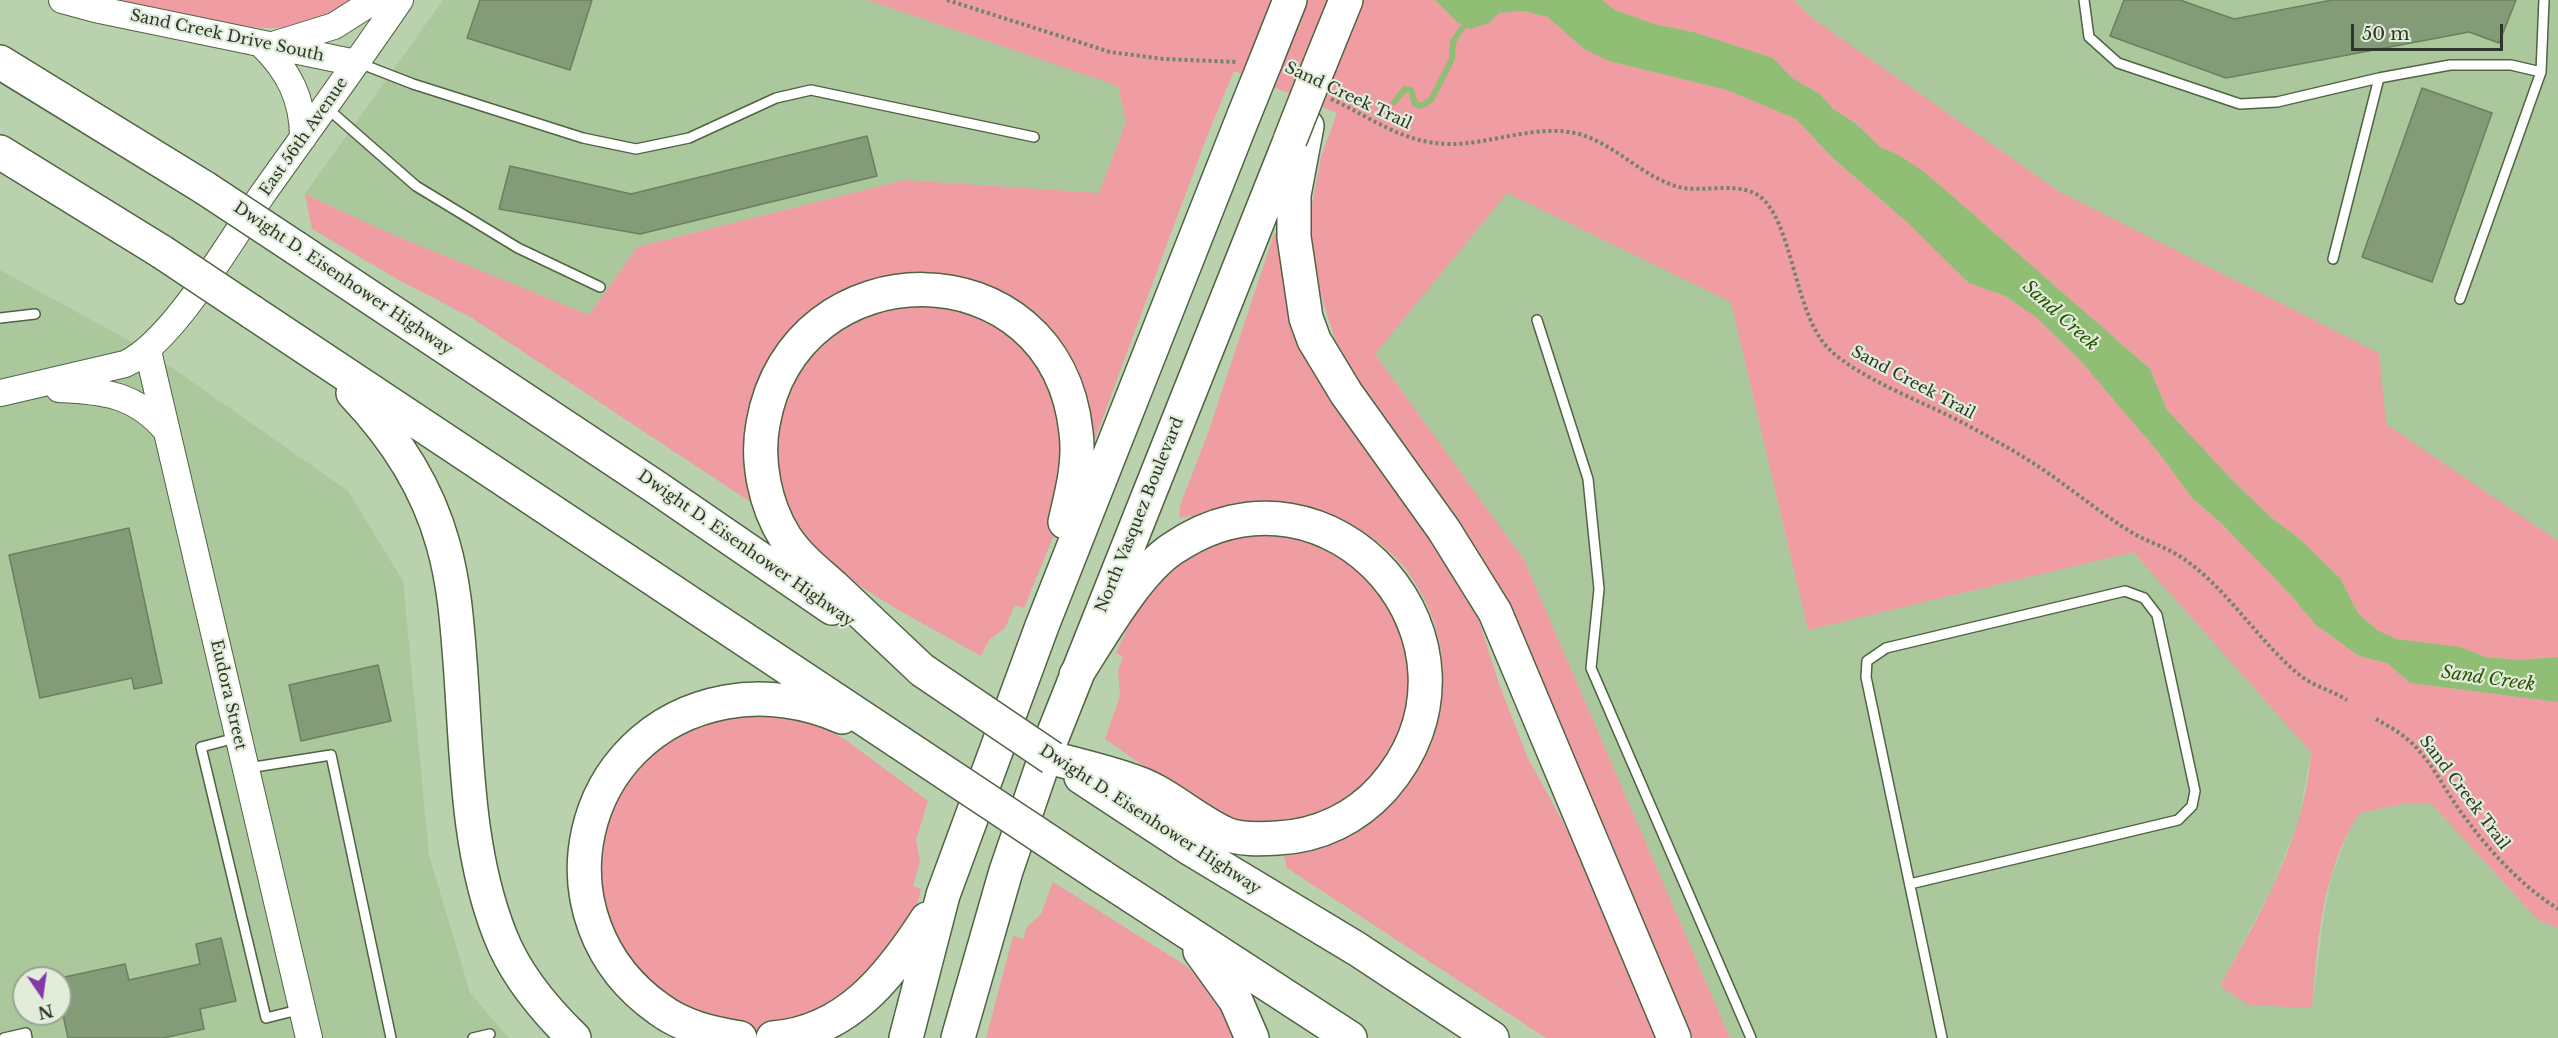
<!DOCTYPE html>
<html>
<head>
<meta charset="utf-8">
<style>
	body { margin:0 }
	#map { position:relative; width:2558px; height:1038px; overflow:hidden; background:#b9d1ac; font-family:"Libre Baskerville",serif }
	canvas { display:block }
	.north { position:absolute; left:12px; top:966px; width:60px; height:60px; box-sizing:border-box; background:#e1edda; border:2px solid #99a493; border-radius:50%; rotate:167deg; font-size:16px; font-weight:700; line-height:24px; text-align:center; color:#2e3729 }
	.north::after { content:''; display:block; margin:auto; width:21px; height:27px; background:#8738a8; clip-path:polygon(50% 0,100% 100%,50% 72%,0 100%) }
	.scale { position:absolute; left:2351px; top:24px; width:152px; height:27px; box-sizing:border-box; border:3px solid #2e3729; border-top:0; padding-left:8px; font-size:18px; line-height:21px; white-space:nowrap; color:#2e3729; -webkit-text-stroke:4px #e1edda; paint-order:stroke }
</style>
</head>
<body>
<div id="map">
<canvas width="2558" height="1038"></canvas>
<div class="north">N</div>
<div class="scale">50 m</div>
</div>
<script>
const g = document.querySelector('canvas').getContext('2d');
g.lineJoin = 'round';
function fill(path, color) {
  g.fillStyle = color;
  g.fill(path, 'evenodd');
}
function trace(path, color, width, dash) {
  g.strokeStyle = color;
  g.lineWidth = width;
  g.lineCap = dash ? 'butt' : 'round';
  g.setLineDash(dash || []);
  g.stroke(path);
}
function label(font, color, halo, rows, align = 'center') {
  g.font = font + ' "Libre Baskerville",serif';
  g.lineWidth = 4.5;
  g.setLineDash([]);
  g.textBaseline = 'middle';
  g.strokeStyle = halo;
  g.fillStyle = color;
  for (const [text, x, y, turn = 0] of rows) {
    g.save();
    g.translate(x, y);
    g.rotate((+turn || 0) * Math.PI / 180);
    g.textAlign = isNaN(turn) ? turn : align;
    if (halo) g.strokeText(text, 0, 0);
    g.fillText(text, 0, 0);
    g.restore();
  }
}
const built = new Path2D(`
	M443,0h425l250,86 8,36 -27,71 -195,-13 -267,67 -48,68 -200,-82 -84,-39z
	M1794,0h764v541l-173,-117 -6,-71 -319,-161 -248,-174z
	M1507,192l224,110 77,328 325,-78 178,200 -12,68 -28,70 -51,96 92,22 12,-94 7,-36 19,-50 10,-15 47,-10 25,1 106,116 20,8v110h-828l-206,-478 -149,-206z
	M0,270l148,81 200,140 55,90 26,274 41,138 39,45h-509zM24,978h36v36h-36z`);
const green = new Path2D(`
	M120,0h234c-20,12 -39,24 -63,27 -42,6 -128,-17 -171,-27z
	M868,0h567l21,21 33,2 10,-10 24,-2 25,6 16,14 45,30 118,29 69,29 37,39 76,66 60,59 36,13 31,21 43,42 81,95 32,44 31,27 65,67 28,33 43,31 28,7 23,20 148,19v226l-20,-8 -106,-116 -25,-1 -47,10c-38,54 -43,131 -48,195l-63,-3 -29,-19c40,-72 86,-150 91,-234l-178,-200 -325,78 -77,-328 -224,-109 -132,161 149,206 206,478h-37l-185,-435 -50,-85 -103,-142 -20,-37 -17,-54 -6,-32 -1,-43 10,-53 16,-44 -103,-42 -27,65 -115,311 -3,-37 -12,-36 -20,-38 -24,-25 -23,-15 -29,-10 -172,30 -54,189 -283,-187 -75,-39 -85,-50 -7,-35 84,39 200,82 48,-68 267,-67 195,13 27,-71 -8,-36z
	M1602,0h192l18,18 248,174 319,161 7,71 172,117v116l-38,3 -34,-3 -26,-10 -64,-8 -19,-9 -19,-17 -18,-35 -39,-38 -29,-22 -37,-35 -68,-73 -17,-41 -223,-195 -28,-19 -19,-8 -26,-25 -21,-13 -13,-15 -28,-16 -19,-20 -80,-26 -39,-8 -39,-14z
	M1285,232l107,247 83,129 24,76 28,72 46,85 85,197h-112l-259,-170 -4,-16c28,-7 61,-11 85,-28 121,-85 91,-276 -54,-314 -44,-11 -91,2 -135,8l1,-12 29,-76 65,-196z
	M903,304l61,5 56,31 46,73 -6,107 -36,88 -9,-3 -10,23 -16,12 -8,16c-60,-35 -136,-69 -180,-122 -6,-7 -9,-17 -12,-25 -30,-61 -8,-132 43,-175 20,-17 47,-23 71,-30z
	M1294,534l72,34 46,77 -5,89 -51,64 -44,22 -64,5 -36,-12 -107,-74 15,-43 -2,-26 5,-13 -7,-4 26,-56 41,-39 51,-23z
	M763,712l53,12 27,14 85,63 -12,39 4,21 -7,25 8,3 -7,27 -63,83 -86,30h-25l-48,-13 -53,-41 -30,-48 -9,-54 2,-26 6,-30 19,-36 36,-39 44,-22z
	M1053,882l132,83 25,24 32,49h-256l27,-102 10,3 4,-12 14,-13z`);
const water = new Path2D(`
	M1435,0h167l13,10 39,14 39,8 80,26 19,20 28,16 13,15 21,13 26,25 19,8 28,19 223,195 17,41 68,73 37,35 29,22 39,38 18,35 19,17 19,9 64,8 26,10 34,3 38,-3v45l-148,-19 -23,-20 -28,-7 -43,-31 -28,-33 -65,-67 -31,-27 -32,-44 -81,-95 -43,-42 -31,-21 -36,-13 -60,-59 -76,-66 -37,-39 -69,-29 -118,-29 -25,-12 -36,-32 -25,-6 -24,2 -10,10 -19,6 -14,-8z`);
const stream = new Path2D(`
	M1394,102l11,-13 6,1 4,14 6,2 10,-6 21,-41 1,-17 9,-14 8,-7`);
const building = new Path2D(`
	M480,0h112l-22,70 -103,-32z
	M2124,0h56l54,19 98,-19h184l-17,43 -30,-11 -243,46 -116,-42z
	M2422,88l70,25 -60,169 -70,-25z
	M867,136l10,40 -237,58 -141,-25 11,-43 121,28z
	M129,528l33,155 -28,6 -2,-11 -92,20 -31,-143z
	M378,665l13,56 -90,20 -12,-56z
	M221,938l15,63 -36,8 4,20 -41,9h-95l-8,-37v-23l65,-14 4,16 71,-16 -4,-20z`);
const path = new Path2D(`
	M947,0l163,52 54,7 74,3
	M1331,99c40,18 71,44 117,45 42,1 89,-21 131,-10 38,11 63,43 100,53 24,6 59,-6 80,9 34,24 35,119 70,153 32,31 98,54 138,76 22,12 44,24 66,38 33,21 64,48 98,69 16,10 35,15 50,25 48,32 77,85 121,120 14,10 31,14 45,23
	M2376,719c10,6 22,12 31,20 21,17 34,44 49,66 28,40 60,77 102,104`);
const lane = new Path2D(`
	M2084,0l5,37 29,26 122,41 37,-2 102,-24 71,-13h61l30,7 3,-72
	M359,63l54,21 170,54 53,11 53,-11 87,-40 35,-8 223,47
	M327,108l89,78 102,62 82,39
	M2333,259l46,-181
	M2460,299l81,-227
	M0,318l35,-4
	M1537,320l51,159 11,110 -8,79 160,370
	M236,738l-35,9 65,271 36,-9
	M248,768l83,-13 60,283
	M1910,884l268,-64 14,-14 3,-15 -38,-176 -13,-17 -19,-7 -239,57 -19,13 -1,16 76,361
	M4,1038l22,-5 1,5
	M473,1038l17,-4`);
const secondary = new Path2D(`
	M62,0l33,9 261,54
	M261,44c28,27 42,55 42,94
	M276,44l58,-18 41,-26
	M148,351l161,687
	M59,389c45,2 76,5 107,41
	M0,393l125,-29c48,-22 105,-123 137,-169 46,-65 93,-129 138,-195`);
const highway = new Path2D(`
	M0,62l205,126
	M1265,63l25,-63
	M1320,64l26,-64
	M1307,126l-13,69v42l12,81 8,22 32,53 98,137 51,82 179,426
	M0,152l162,100
	M296,248l361,240 175,120
	M252,312l647,430
	M353,393c41,43 74,93 90,151 11,38 14,78 17,117 7,91 6,188 40,274 15,39 44,74 74,103
	M922,670c-30,-28 -59,-56 -89,-84 -17,-15 -35,-29 -48,-49 -20,-32 -29,-76 -22,-113 31,-180 293,-181 313,8 4,31 -4,60 -11,90
	M1052,758c28,8 58,14 86,25 30,11 56,36 86,50 14,7 38,6 54,5 41,-2 78,-20 105,-50 125,-143 -52,-348 -211,-239 -36,24 -72,89 -96,126
	M1081,777l105,69 171,103 135,89
	M1101,876l249,162
	M1200,951l36,50 16,37
	M740,1038c-29,-5 -57,-11 -81,-29 -126,-89 -85,-279 67,-307 39,-7 80,-1 116,15
	M773,1038c74,-6 117,-62 154,-119
	M906,1038l37,-143 99,-269 202,-511
	M958,1038l48,-167 45,-131 238,-597`);
const highwayBridge = new Path2D(`
	M1244,115l21,-52
	M1290,140l30,-76
	M205,188l91,60
	M162,252l90,60
	M922,670l130,88
	M899,742l202,134`);
const streetNames = [
	["Sand Creek Drive South",227,36,12],
	["Sand Creek Trail",1348,96,25],
	["East 56th Avenue",304,137,-55],
	["Dwight D. Eisenhower Highway",343,279,34],
	["Sand Creek Trail",1913,383,28],
	["North Vasquez Boulevard",1140,515,-68],
	["Dwight D. Eisenhower Highway",746,549,35],
	["Eudora Street",228,695,77],
	["Sand Creek Trail",2464,793,53],
	["Dwight D. Eisenhower Highway",1150,820,33]
];
const waterNames = [
	["Sand Creek",2060,316,42],
	["Sand Creek",2488,679,8]
];
fill(built, '#abc79c');
fill(green, '#ef9ca3');
fill(water, '#8fbe74');
trace(stream, '#8fbe74', 6);
fill(building, '#849b78');
trace(building, '#6a805e', 1.5);
trace(lane, '#4f6443', 12);
trace(secondary, '#4f6443', 28);
trace(highway, '#4f6443', 36);
trace(path, '#73846a', 4, [3, 3]);
trace(lane, '#fff', 9);
trace(secondary, '#fff', 26);
trace(highway, '#fff', 33);
trace(highwayBridge, '#4f6443', 36, []);
trace(highwayBridge, '#fff', 33);
label('16px', '#2e3729', '#e1edda', streetNames);
label('italic 18px', '#285200', '#e1edda', waterNames);
</script>
</body>
</html>
